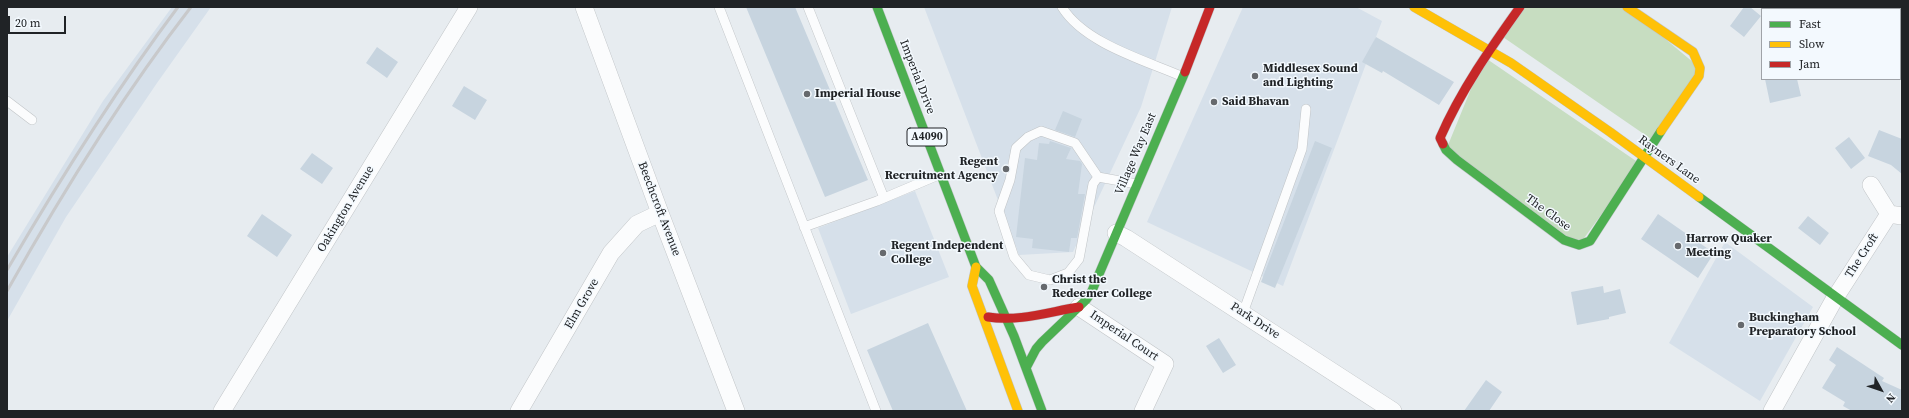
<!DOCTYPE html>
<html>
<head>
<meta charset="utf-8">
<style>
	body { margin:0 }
	#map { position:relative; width:1909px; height:418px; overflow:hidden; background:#e7ecf0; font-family:"Source Serif 4",serif }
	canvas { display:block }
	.frame { position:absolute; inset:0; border:8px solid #202326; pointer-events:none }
	.legend { position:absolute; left:1761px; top:8px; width:140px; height:72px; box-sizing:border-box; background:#f3f9fe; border:1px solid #9fa3a8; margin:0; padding:5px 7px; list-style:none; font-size:12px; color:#202326 }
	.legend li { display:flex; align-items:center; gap:8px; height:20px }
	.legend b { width:20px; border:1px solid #9fa3a8 }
	.north { position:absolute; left:1861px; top:370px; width:40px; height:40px; -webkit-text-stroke:3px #f3f9fe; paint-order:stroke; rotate:130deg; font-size:11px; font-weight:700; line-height:16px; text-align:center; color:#202326 }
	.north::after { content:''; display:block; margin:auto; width:14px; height:18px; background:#202326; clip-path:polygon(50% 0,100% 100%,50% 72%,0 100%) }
	.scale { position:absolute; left:8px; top:16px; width:58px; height:18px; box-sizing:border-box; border:2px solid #202326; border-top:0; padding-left:5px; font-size:12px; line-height:14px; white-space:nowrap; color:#202326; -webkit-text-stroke:3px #f3f9fe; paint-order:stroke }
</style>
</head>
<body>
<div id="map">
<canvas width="1909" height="418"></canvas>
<div class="frame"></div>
<ul class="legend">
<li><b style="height:5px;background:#4caf50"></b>Fast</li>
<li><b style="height:5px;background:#ffc107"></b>Slow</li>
<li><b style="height:5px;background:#c62828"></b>Jam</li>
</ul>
<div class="north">N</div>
<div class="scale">20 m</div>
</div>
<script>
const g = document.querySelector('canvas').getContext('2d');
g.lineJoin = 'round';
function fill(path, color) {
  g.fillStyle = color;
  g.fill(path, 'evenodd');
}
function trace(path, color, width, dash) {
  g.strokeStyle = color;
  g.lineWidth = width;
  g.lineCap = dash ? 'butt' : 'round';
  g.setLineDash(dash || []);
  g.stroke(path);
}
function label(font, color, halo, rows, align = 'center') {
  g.font = font + ' "Source Serif 4",serif';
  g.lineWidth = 3;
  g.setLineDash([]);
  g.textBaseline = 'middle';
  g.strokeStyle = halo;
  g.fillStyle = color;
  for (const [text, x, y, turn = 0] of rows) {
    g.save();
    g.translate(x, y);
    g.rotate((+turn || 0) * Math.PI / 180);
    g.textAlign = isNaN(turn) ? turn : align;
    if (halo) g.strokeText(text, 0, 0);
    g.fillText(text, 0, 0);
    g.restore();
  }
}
const built = new Path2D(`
	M172,7h39l-54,76 -91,134 -59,104v-64l96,-156z
	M924,7h248l-31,100 -68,145 -54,3z
	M1243,7h113l26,14 -99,265 -136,-64z
	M915,191l34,86 -98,37 -33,-86z
	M1725,242l88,65 -53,94 -91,-58z`);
const green = new Path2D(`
	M1520,7h107l73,61 -46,73 -154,-106z
	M1484,57l155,106 -60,82 -133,-95z`);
const building = new Path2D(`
	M746,7h49l73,173 -43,17z
	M1744,7h6l11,9 -17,21 -14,-11z
	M1376,37l78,45 -15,23 -56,-34 -1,2 -20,-11z
	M377,47l21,15 -11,16 -21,-15z
	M1765,79h32l4,17 -31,7z
	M464,86l23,14 -12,20 -23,-14z
	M1063,111l19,8 -7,18 -20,-7z
	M1879,130l23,9v35l-11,-9 -23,-9z
	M1849,137l16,21 -14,11 -16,-21z
	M1050,141l21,7 -5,11 14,2 2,3 -4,30h7l-8,44h-6l-2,14 -37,-4 1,-9 -17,-2 9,-79 12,2 2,-17 10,1z
	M1315,141l17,7 -57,140 -14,-6z
	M312,153l21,15 -11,16 -22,-15z
	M262,214l30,21 -15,22 -30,-21z
	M1658,214l56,39 -16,25 -57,-39z
	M1808,216l21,17 -9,12 -22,-17z
	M1603,286l1,7 16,-4 6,24 -17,4v2l-32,6 -6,-33z
	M928,323l39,88h-74l-26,-61z
	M1219,338l17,27 -13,8 -17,-27z
	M1837,347l47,31 -2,3 20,9v21h-50l-9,-5 2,-4 -23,-14 14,-23 -7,-5z
	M1486,380l16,12 -13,19h-25z`);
const lane = new Path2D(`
	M719,7l157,404
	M808,7l76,191
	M1062,7c22,36 82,53 119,69
	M7,101l25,19
	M1041,131l34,12 23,34 -5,7 -14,75 -11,14 -18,7 -21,-5 -15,-18 -15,-46 11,-31 6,-32 12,-11z
	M1098,177l39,7
	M804,227l73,-26 64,-27
	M1243,313l59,-164 4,-40`);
const street = new Path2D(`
	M584,7l76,206 76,198
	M1871,185l18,29
	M1116,233l10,5 267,173
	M1079,307l86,57 -22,47
	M222,411l247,-404
	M519,411l92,-158 26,-29 23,-11
	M1772,411l63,-113 54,-84 13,2`);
const fast = new Path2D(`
	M877,7l99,260 13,13 25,56 28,75
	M1443,144l3,6 11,10 107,80 15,5 11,-4 71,-110
	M1699,197l203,148
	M1026,368l10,-19 6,-7 44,-42 5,-7 94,-221`);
const slow = new Path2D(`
	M1414,7l97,56 99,69 89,65
	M1627,7l66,45 7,16 -1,8 -38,55
	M976,267l-4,19 46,125`);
const jam = new Path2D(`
	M1185,72l25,-65
	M1443,144l-3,-6c21,-48 50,-89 80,-131
	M988,317c31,5 60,-5 91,-10`);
const rail = new Path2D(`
	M7,270c53,-91 108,-179 171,-263
	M7,291c55,-98 115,-195 184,-284`);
const markers = [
	[1255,76,4,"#66696d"],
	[807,94,4,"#66696d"],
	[1214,102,4,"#66696d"],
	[1006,169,4,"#66696d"],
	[1678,246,4,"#66696d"],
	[883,253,4,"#66696d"],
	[1044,287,4,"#66696d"],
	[1741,325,4,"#66696d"]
];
const shields = [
	[927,137,40]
];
const shieldNames = [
	["A4090",927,137]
];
const poiNames = [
	["Middlesex Sound",1263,69],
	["and Lighting",1263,83],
	["Imperial House",815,94],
	["Said Bhavan",1222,102],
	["Regent",998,162,"right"],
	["Recruitment Agency",998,176,"right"],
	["Harrow Quaker",1686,239],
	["Meeting",1686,253],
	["Regent Independent",891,246],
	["College",891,260],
	["Christ the",1052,280],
	["Redeemer College",1052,294],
	["Buckingham",1749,318],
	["Preparatory School",1749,332]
];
const streetNames = [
	["Imperial Drive",917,77,69],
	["Village Way East",1136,154,-67],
	["Rayners Lane",1669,160,36],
	["Oakington Avenue",346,209,-59],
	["Beechcroft Avenue",659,209,69],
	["The Close",1548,213,36],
	["The Croft",1862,256,-57],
	["Elm Grove",582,304,-60],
	["Park Drive",1255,321,33],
	["Imperial Court",1124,336,34]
];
fill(built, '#d6e0ea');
fill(green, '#c7ddc1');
fill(building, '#c7d4df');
trace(lane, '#c0c4c7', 10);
trace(street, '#c0c4c7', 18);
trace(fast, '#c0c4c7', 10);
trace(slow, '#c0c4c7', 10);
trace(jam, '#c0c4c7', 10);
trace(lane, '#fbfcfd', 9);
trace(street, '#fbfcfd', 17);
trace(fast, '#4caf50', 9);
trace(slow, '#ffc107', 9);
trace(jam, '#c62828', 9);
trace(rail, '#c8c9cb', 3);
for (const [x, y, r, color] of markers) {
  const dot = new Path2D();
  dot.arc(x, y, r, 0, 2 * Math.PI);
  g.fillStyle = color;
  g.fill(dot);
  trace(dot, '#f3f9fe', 1.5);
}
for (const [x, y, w] of shields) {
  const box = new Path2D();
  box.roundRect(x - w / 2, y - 9, w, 18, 3);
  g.fillStyle = '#f3f9fe';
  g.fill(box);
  trace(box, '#202326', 1);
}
label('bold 11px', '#202326', null, shieldNames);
label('bold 12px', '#202326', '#f3f9fe', poiNames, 'left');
label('12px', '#202326', '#f3f9fe', streetNames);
</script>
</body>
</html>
